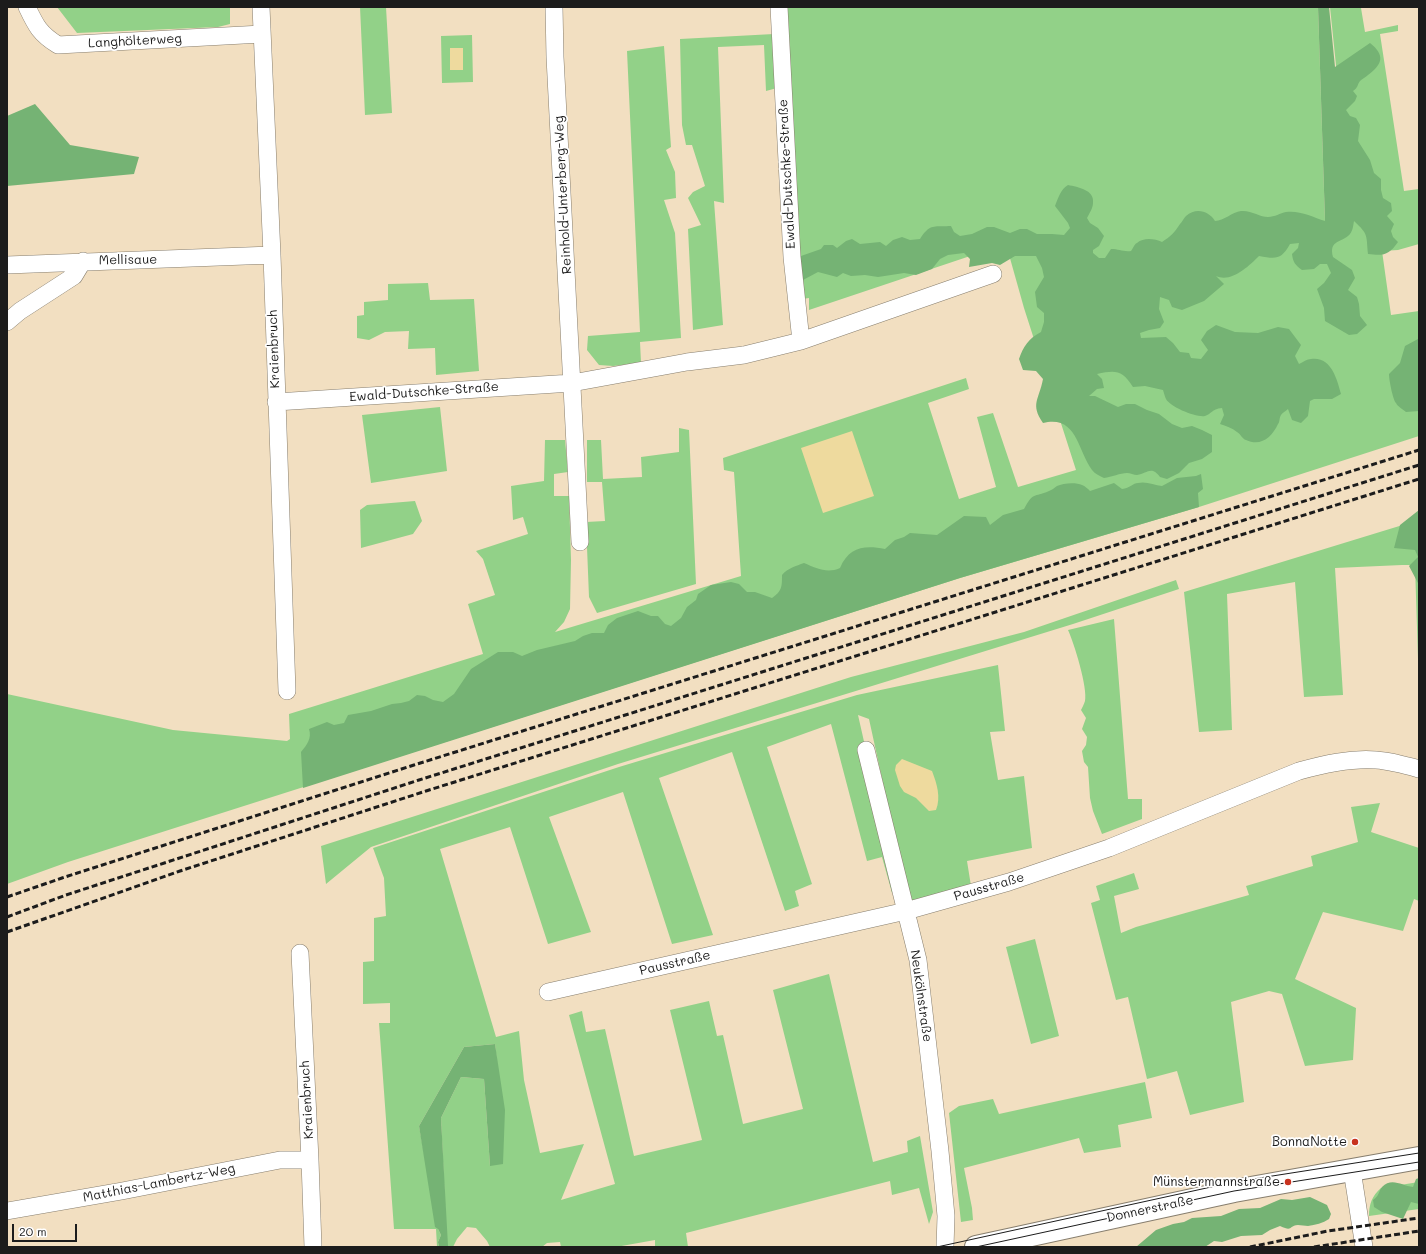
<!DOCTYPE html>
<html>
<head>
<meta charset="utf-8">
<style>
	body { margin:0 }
	#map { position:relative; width:1426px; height:1254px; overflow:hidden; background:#f2dfc1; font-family:Mali,sans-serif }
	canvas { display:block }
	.frame { position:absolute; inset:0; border:8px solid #1c1c1c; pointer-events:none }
	.scale { position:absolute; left:12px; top:1224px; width:65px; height:18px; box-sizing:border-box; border:2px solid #1c1c1c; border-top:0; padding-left:5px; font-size:12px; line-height:14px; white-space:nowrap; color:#1c1c1c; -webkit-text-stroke:3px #fff; paint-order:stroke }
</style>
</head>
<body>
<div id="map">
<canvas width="1426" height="1254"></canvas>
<div class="frame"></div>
<div class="scale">20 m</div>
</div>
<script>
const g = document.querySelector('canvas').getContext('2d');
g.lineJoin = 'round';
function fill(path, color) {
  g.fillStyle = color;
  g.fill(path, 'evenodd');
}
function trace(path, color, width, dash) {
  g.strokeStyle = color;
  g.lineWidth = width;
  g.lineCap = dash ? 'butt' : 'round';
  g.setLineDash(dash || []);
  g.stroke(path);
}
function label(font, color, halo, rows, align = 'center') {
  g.font = font + ' Mali,sans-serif';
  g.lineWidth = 3.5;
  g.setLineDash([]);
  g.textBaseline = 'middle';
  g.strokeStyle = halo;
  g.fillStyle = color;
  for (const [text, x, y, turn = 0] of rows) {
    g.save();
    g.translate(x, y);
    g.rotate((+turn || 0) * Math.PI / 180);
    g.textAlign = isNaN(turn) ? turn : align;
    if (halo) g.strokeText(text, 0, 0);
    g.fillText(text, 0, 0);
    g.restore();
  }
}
const green = new Path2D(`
	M57,7h173v17l-12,3 -141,6z
	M360,7h26l6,106 -27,2z
	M784,7h534l7,214 27,-1 -22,-213h36l-5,1 4,24 33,-7v6l-18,3 24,157 15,-2v55l-21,6 -16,1 9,64 28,-4v125l-220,71 -239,71 -892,284 -61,22v-190l166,36 114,11 3,-2 -1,-25 194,-60 -15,-50 27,-9 -12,-36 -7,-8 52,-17 -5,-17 -10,3 -2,-34 33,-5 1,-41h20l3,32 -14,2v22h15l2,64 -1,49 -6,13 -9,10 186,-56 -7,-104 -10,-2 -1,-12 243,-80 3,11 -41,14 31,96 37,-12 -19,-70 16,-4 25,74 58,-17 -52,-162 -18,-64 -197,66v-12l-7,1z
	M774,34l3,54 -11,3 -2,-46 -46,2 6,156 -10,-2 9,124 -30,5 -5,-101 13,-4 -13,-27 5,-6 12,-6 -13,-41h-6l-4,-20 -2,-86z
	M472,35l1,47 -31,1 -1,-47z
	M664,46l7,101 -5,3 9,22 1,26 -12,2 11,33 6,105 -41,4 1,21 -28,3 -14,-1 -12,-15 1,-14 52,-4 -13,-281z
	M428,283l2,17 44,-1 5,72 -43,4 -1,-27 -27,1 1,-18 -24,1 -16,8 -12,-2v-22l7,-1v-13l24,-2v-16z
	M440,407l7,64 -76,12 -9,-68z
	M679,428l10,2 7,154 -99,29 -8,-16 -3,-75 19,-1 -3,-39h-15v-42h14l2,39 39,-2 -1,-20 38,-5z
	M415,501l7,20 -9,13 -52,14 -1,-38 7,-5z
	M1419,520v138l-1,1 -3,-94h-13l-67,3 8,127 -39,2 -9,-115 -68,12 5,136 -33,2 -15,-140z
	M1176,580l3,9 -106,35 -214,66 -241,74 -247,83 -45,37 -5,-38 530,-169 173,-45z
	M1114,619l14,180h14v20l-40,15 -9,-23 -3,-13 -2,-31 -4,-5 -2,-11 4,-6 1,-8 -5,-8 4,-11 -5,-8c1,-2 3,-6 4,-9 3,-13 -11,-58 -17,-71z
	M998,665l7,66 -15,1 8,48 26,-4 8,72 -65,13 4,25 -62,16 -40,-183 -11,-4 40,177 -6,1 -10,-36 -15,4 -36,-137 -64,23 45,137 -17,7 4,15 -14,5 -53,-159 -73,26 54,157 -41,9 -49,-152 -74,25 42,115 -43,12 -38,-117 -70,22 56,188 23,-6 5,49 16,73 44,-9 -23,56 54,-16 -46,-169 13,-4 4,21 19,-3 29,127 68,-16 -32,-130 39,-9 8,35 6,-1 20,89 60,-15 -30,-119 56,-16 44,188 35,-10 -1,-11 13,-5 13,76 -4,12 -10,-36 -27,7 -2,-14 -204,52 2,14h-33v-7l-39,7h-55l-1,-5 -13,1 -5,4h-52l-3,-6 -11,-13 -9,-1 -10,12 -4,8h-6l-6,-129 20,-41 23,2 6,87 8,-95 -3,-27 -31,3 -45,79 19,103 3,6 -3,7 1,5h-2l-1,-18h-42l-15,-206h11v-20l-27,1v-42l11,-1v-43l12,-2 -2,-38 -11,-30 246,-81 238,-72z
	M1380,803l-9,29 48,16v53l-5,-2 -11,32 -80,-19 -28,67 61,29 -3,52 -48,6 -23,-72 -13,-3 -38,11 13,100 -54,13 -13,-44 -30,8 -19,-82 -12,3 -25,-97 9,-3 -4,-14 38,-13 5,16 -25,7 7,37 15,-6 113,-32 -3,-9 67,-20 -2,-10 47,-14 -7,-35z
	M1035,939l24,97 -28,8 -25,-97z
	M1145,1082l7,36 -34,7 3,22 -37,6 -5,-15 -115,30 8,40 1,12 -12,2 -12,-109 10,-7 34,-7 6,15z
	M1419,1182v27l-50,7c0,-12 3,-20 12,-28z`);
const forest = new Path2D(`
	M1318,7h11l6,60 35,-24c15,12 13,21 -2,32 -2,2 -6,4 -8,6 -3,4 -2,7 -7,10l4,5 -2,5 -9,9 4,6 6,2 4,7 -2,16 12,19 4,13 7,6v11l2,8 8,5 1,8 -5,5 7,8 -3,7 2,6 5,5c-9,13 -14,14 -30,12 -2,-19 1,-19 -14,-33 -1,5 -1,11 -6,15 -9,7 -19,5 -15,21l19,13 3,8 -7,12 9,7 2,7 1,12 7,9 -10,9 -8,1 -24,-14 -1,-13 -7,-19 7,-6 7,-10 -4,-9h-7l-6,5 -12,1c-7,-5 -9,-8 -10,-16l6,-6 1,-5 -9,1c-9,16 -14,15 -31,12 -11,11 -28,27 -43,20l8,8 -20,17 -22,9 -10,-3 -3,-7 -9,-3 -1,12 5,13 -4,6 -11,2 -9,3 1,5 25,-1 7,6 7,9 9,1 2,5 10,1 7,-9 -7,-10 6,-9 9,-6 19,7 23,1 20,-6 11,2 12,16 -6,11 4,8c4,-2 8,-5 12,-5 20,-3 26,20 30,35l-9,5h-18l-4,2 -2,15 -7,7 -9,-3 -4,-11c-2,2 -6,4 -7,6 -2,3 -1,7 -3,9 -6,13 -17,23 -32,16 -4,-1 -5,-6 -9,-8 -5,-4 -11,-6 -17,-8l4,-9 -2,-7c-11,1 -10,6 -17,8 -8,2 -35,-9 -39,-17 -1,-2 -2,-6 -3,-9l-18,-4 -12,1c-11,-17 -17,-17 -36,-13l5,5 2,9 -7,1 -8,7h6l23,11 8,-3h9l12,6 12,4 13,10 10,4 10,-2 10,4 10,5v17l-10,7 -13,4 -10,10 -12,6 -7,-2c-9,-12 -13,-3 -23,-2 -3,0 -7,-2 -10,-2 -7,0 -15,4 -23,5 -4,-2 -9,-4 -12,-8 -15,-21 -15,-55 -49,-47 -13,-19 -4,-23 0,-44l-7,-8 -13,-1 -4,-11c4,-12 10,-21 22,-27l3,-10v-9l-7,-6 -2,-15 9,-15 -2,-9 -6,-12h-21l-15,9 -8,-2 -23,4 1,-8 -6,-6 -16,2 -8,4 -8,10 -16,6 -12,-2 -26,4 -13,-2 -14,1 -8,-3 -6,4 -19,-5 -15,8c-4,-9 -7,-15 -2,-24l20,-7 3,-4h9l4,3 9,-7 6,-2 8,5 20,-2 6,4 7,-6 9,-3 8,3 10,-1c10,-16 14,-12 31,-13l3,6 6,4 12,-2 15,-7h7l16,6 10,-4h7l10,5h15l12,1 6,-7 -2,-5 -13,-17c3,-8 6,-17 13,-21 10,2 27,5 25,18 0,5 -4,11 -6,15l3,5 8,5 6,8 -5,10 -6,4v3l6,5h6l6,-9c8,0 12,3 20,2 2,-2 3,-7 6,-8 7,-6 18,-4 25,-1 8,-5 13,-10 18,-18 2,-2 4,-6 6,-8 10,-9 23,-5 29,5 9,0 17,-9 26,-10 10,-1 19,6 27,6 7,0 12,-4 18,-5 13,-2 27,5 39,9z
	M35,104l35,41 69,12 -5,17 -127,12v-70z
	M1418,339h1v72l-13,1c-3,-3 -8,-5 -10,-9 -3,-3 -7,-23 -7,-29l11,-11 5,-17z
	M1201,474l2,15 -5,4 1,14 -239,71 -657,210 -2,-36c6,-7 11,-14 8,-23l18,-7 7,3 10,-2 4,-8 23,-4 21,-7 9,-1 8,-2 8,-6 8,1 8,4 10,2 11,-8 17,-25 27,-17h15l9,4 15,-6 38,-9 8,-5 9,-3h12l4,-8 9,-7 21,-7 13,5h7l7,8 6,2 10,-8 6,-11 9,-7 2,-6 13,-9 20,-3 8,2 8,8h8l17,6c10,-7 10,-11 10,-23 6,-7 14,-9 22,-12 12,5 23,11 36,5 9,-21 24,-23 45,-19l10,-9 9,-3 6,-4 27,2 27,-19 22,1 4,8 13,-10 21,-6c10,-18 9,-11 25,-18 3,-1 5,-3 8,-5 6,-3 19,-4 25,-1 3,1 6,4 8,6l24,-8 8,6c8,-1 11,-6 16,-6 8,-2 16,2 24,3l15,-8 19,-2z
	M1419,510v75l-10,-19 9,-9 -3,-7 -21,-2 6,-23z
	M495,1044l10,66 -2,54 -13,2 -6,-87 -23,-2 -20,41 7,128 -9,1 -1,-5 3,-7 -3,-6 -3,-2 -16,-101 45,-79z
	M1419,1178v26l-8,-2 -8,17 -21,-7 -8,-5 -1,-7c7,-5 5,-8 9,-13 10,-10 20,-1 31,0l3,-8z
	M1310,1197l17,8 4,9 -2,5c-6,4 -14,6 -21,7 -3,0 -7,-1 -10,-1 -10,1 -5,7 -18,1l-10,4 -8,5 -21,1 -19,6 -8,-1 -9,6h-69l20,-17 17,-6 11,-2 8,-4 29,-2 18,-7 21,-1 21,-9 11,1z`);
const sand = new Path2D(`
	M450,48h13v22h-13z
	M852,431l22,65 -51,17 -22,-65z
	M902,759l30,12c5,13 9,26 4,39l-7,1 -13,-13 -12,-6 -4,-6 -5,-16 1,-5z`);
const street = new Path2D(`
	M27,7c9,19 13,27 31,38l204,-11
	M261,7l11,248 15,436
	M554,7l1,50 25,485
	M779,7l13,250 9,84
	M7,265l265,-10
	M7,322l13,-11 54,-35 9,-15
	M276,402l296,-19 115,-21 57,-7 57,-14 192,-67
	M866,750l52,210 22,191 6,65 -1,31
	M300,953l10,207 3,87
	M548,992l358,-81 103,-29 100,-34 190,-77c25,-7 51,-13 77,-11 15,1 29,5 43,9
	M1352,1170l12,77
	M7,1211l115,-20 158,-31h30`);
const secondary = new Path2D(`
	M976,1247l258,-56 185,-33`);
const tram = new Path2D(`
	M937,1247l297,-65 185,-29
	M976,1247l258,-56 185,-29`);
const rail = new Path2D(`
	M7,897l55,-19 352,-113 1005,-315
	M7,917l59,-22 353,-115 1000,-315
	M7,932l173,-61 246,-80 993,-312
	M1250,1247l78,-16 91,-13
	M1314,1247l105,-16`);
const markers = [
	[1355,1142,4,"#c8321e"],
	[1288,1182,4,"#c8321e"]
];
const streetNames = [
	["Langhölterweg",135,41,-3],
	["Ewald-Dutschke-Straße",787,174,-93],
	["Reinhold-Unterberg-Weg",563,195,-93],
	["Mellisaue",128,260,-1],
	["Kraienbruch",274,349,-92],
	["Ewald-Dutschke-Straße",424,392,-4],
	["Pausstraße",989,887,-16],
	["Pausstraße",675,963,-13],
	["Neukölnstraße",921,996,82],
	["Kraienbruch",307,1100,-93],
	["Matthias-Lambertz-Weg",159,1183,-11],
	["Donnerstraße",1150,1209,-12]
];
const poiNames = [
	["BonnaNotte",1347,1142],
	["Münstermannstraße",1280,1182]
];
fill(green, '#92d188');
fill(forest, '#75b374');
fill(sand, '#eeda9e');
trace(street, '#877e6e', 18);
trace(secondary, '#877e6e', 24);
trace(street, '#fff', 17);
trace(secondary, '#fff', 22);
trace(tram, '#1c1c1c', 1);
trace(rail, '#1c1c1c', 3, [6, 3]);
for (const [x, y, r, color] of markers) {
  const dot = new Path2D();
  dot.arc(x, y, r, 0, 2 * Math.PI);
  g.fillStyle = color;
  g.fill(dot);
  trace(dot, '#fff', 1.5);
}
label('13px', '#1c1c1c', '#fff', streetNames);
label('13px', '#1c1c1c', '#fff', poiNames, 'right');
</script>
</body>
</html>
